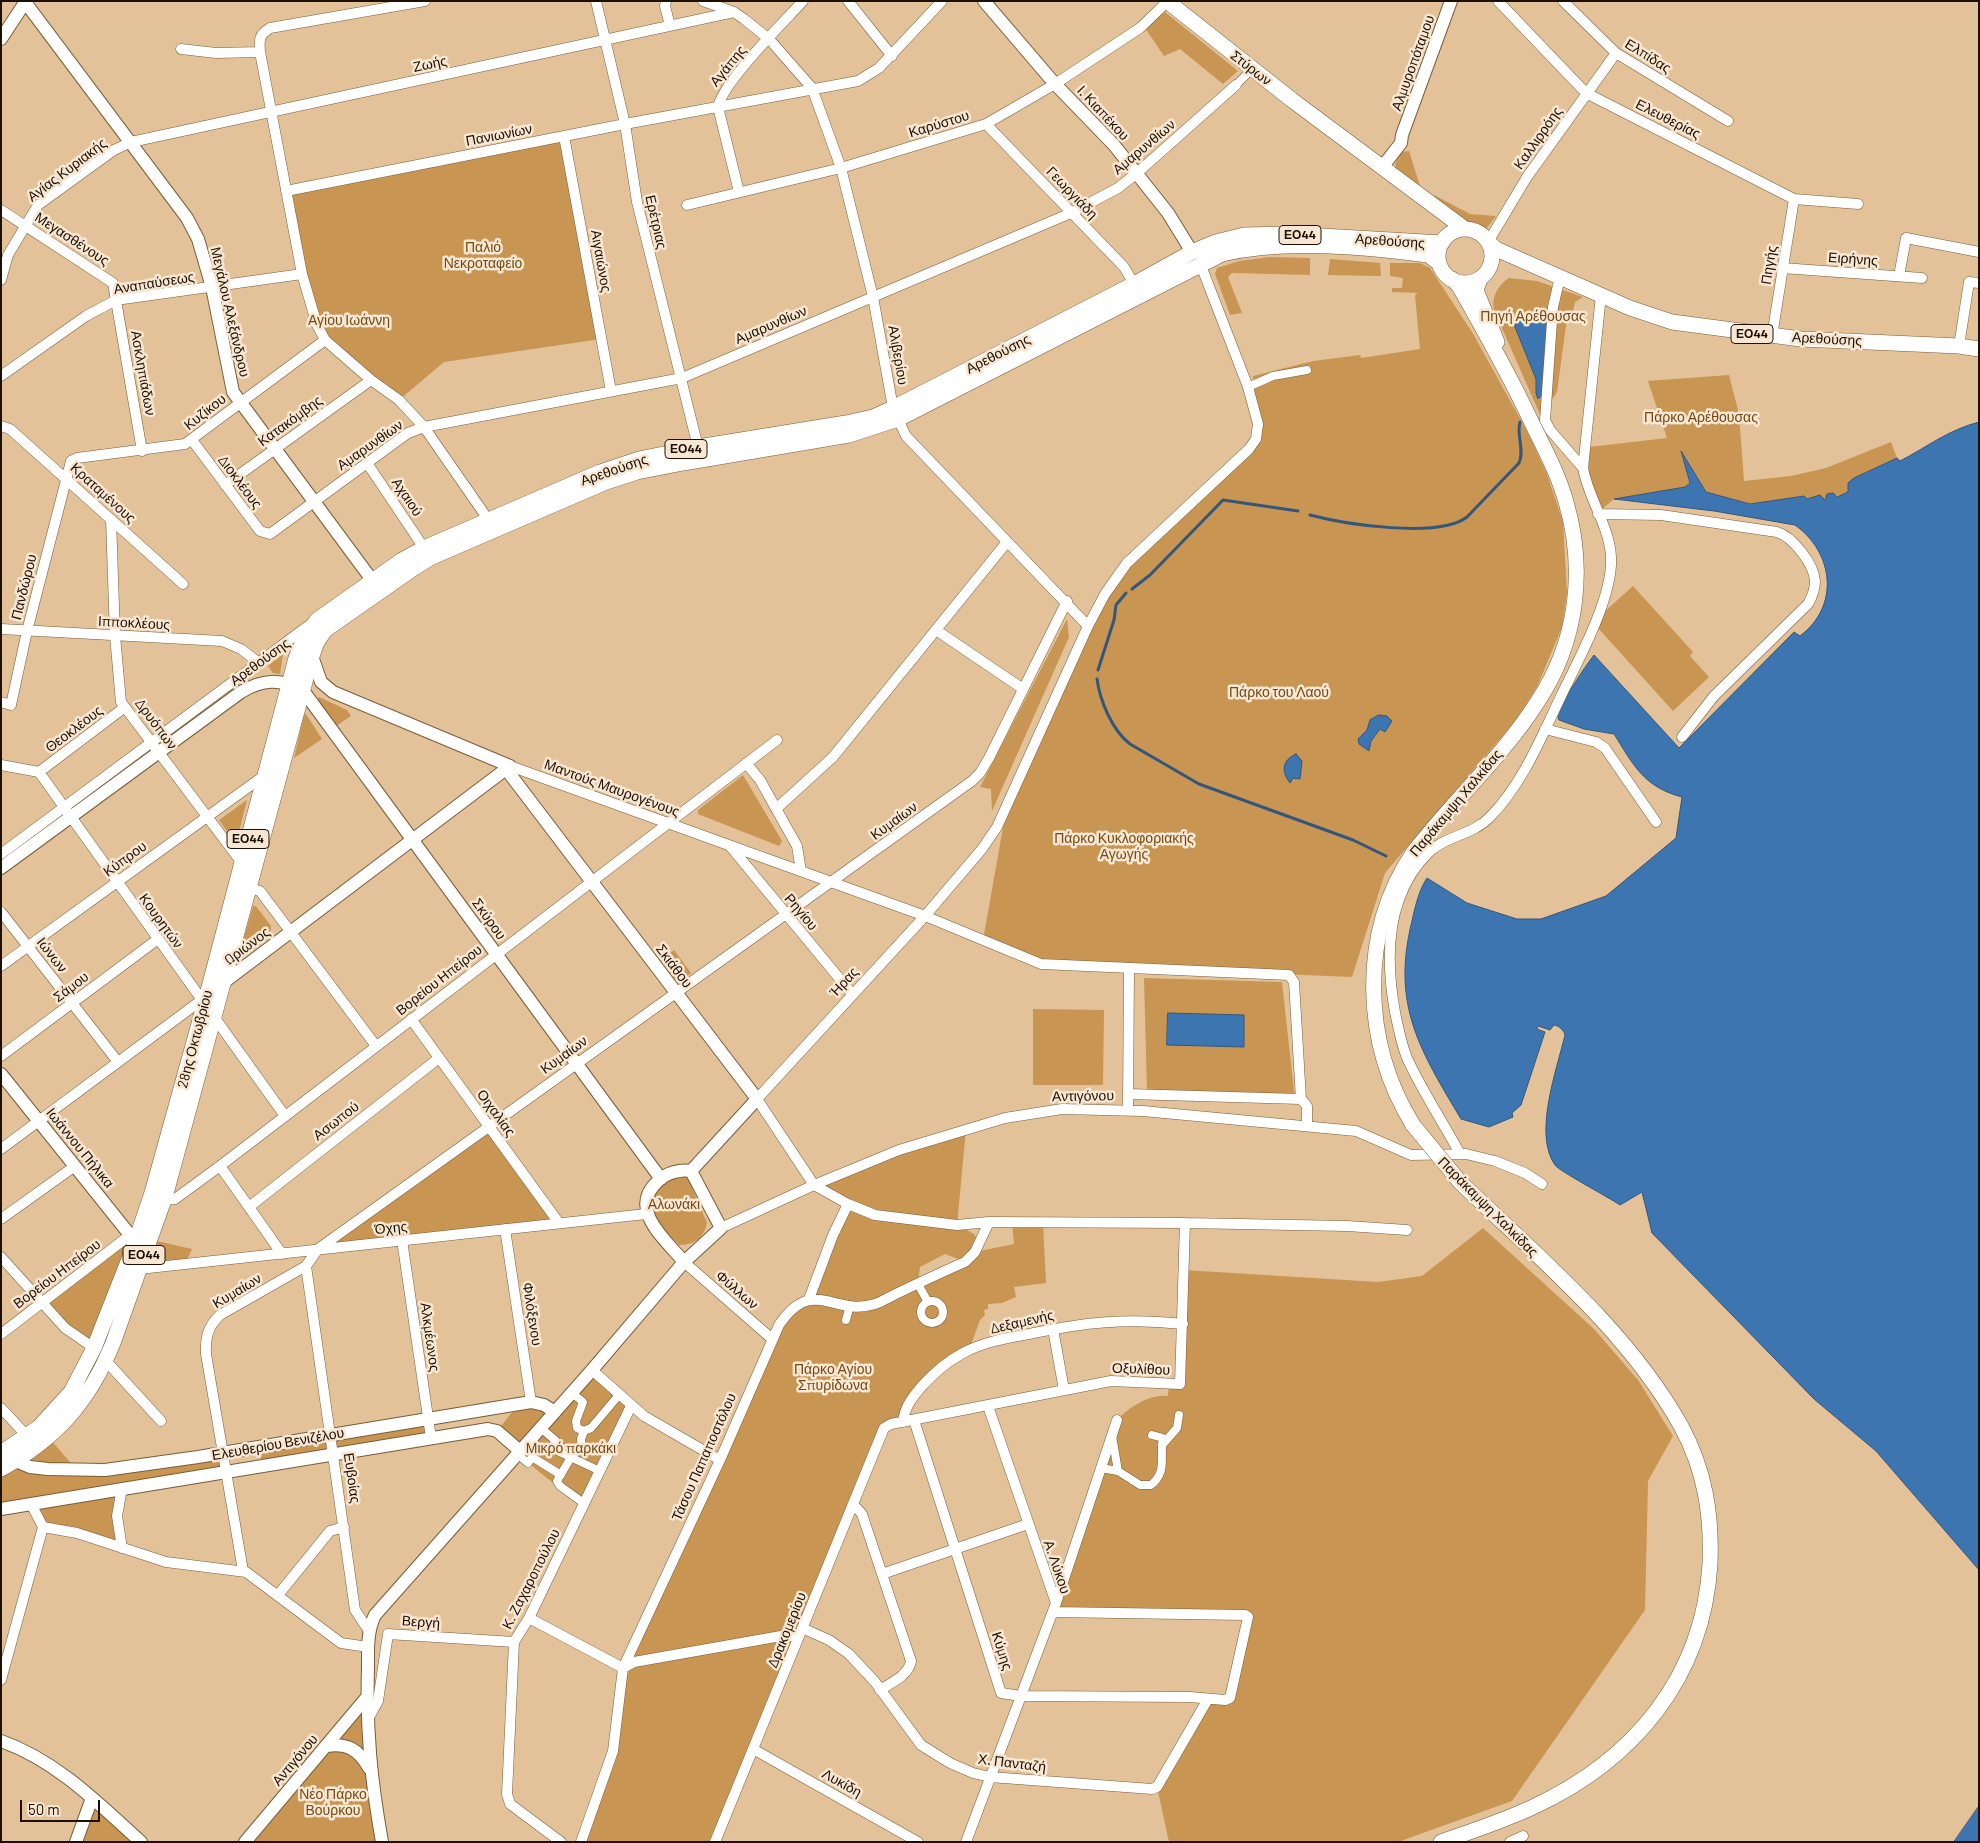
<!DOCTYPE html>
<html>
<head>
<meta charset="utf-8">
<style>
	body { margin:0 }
	#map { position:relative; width:1980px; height:1843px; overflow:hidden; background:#e3c299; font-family:Barlow,sans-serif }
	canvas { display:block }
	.frame { position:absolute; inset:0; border:2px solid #1c1003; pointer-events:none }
	.scale { position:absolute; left:20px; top:1800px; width:80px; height:22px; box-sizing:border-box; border:2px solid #1c1003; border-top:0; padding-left:6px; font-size:15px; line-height:18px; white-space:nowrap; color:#1c1003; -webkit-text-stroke:4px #f7e6d1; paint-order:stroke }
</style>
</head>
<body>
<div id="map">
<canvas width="1980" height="1843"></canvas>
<div class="frame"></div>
<div class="scale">50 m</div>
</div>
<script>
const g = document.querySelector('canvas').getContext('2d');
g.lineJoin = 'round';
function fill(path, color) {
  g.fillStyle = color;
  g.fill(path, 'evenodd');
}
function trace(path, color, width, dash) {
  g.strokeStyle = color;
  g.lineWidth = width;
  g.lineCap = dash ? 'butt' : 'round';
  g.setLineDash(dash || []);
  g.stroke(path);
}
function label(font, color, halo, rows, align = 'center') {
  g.font = font + ' Barlow,sans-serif';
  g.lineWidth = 5;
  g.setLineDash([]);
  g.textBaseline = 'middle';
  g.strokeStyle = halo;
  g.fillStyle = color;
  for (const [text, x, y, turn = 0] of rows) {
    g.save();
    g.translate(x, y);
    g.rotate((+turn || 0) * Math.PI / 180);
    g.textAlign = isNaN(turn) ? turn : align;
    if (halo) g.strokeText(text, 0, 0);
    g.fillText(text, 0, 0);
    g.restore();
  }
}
const green = new Path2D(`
	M1165,12l73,59 -15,13 -43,-35 -16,7 -19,-28z
	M564,136l37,203 -157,23 -45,38 -28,-20 -54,-55 -31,-134z
	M1409,151l11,35 -24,-18 -1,-4 6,-12z
	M1434,195l36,19 26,2 -12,16c-15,-8 -45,-19 -50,-37z
	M1270,257l40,1v17l-78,-2 -4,4 14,36 -12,2 -15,-41 2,-6 22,-7z
	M1330,259l50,4 1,13 -53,-1z
	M1390,263h30l10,5 42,64 55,99 20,43 16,48 4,71 -5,34 -25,60 -21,33 -131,153 -33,104 -311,-13 -58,-24 24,-135 81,-179 39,-63 122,-114 9,-25 -5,-48 60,-15 47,-6 1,3 59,-9 -5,-54 3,-2 -26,-1v-4h10l1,-10 -13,-2z
	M1509,278l28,3 46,16 -8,5 -2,9h-5l-11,81 -16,25 -47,-107c-3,-13 4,-25 15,-32z
	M1729,375l10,39 5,67 47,-5 35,-8 65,-26 6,16 -43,20 -5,14c-15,6 -26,8 -42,7l-3,-3 -54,8 -44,-12 -24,-38 8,29 -5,4 -71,12 -13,11 -12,-36v-27l78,-9 -19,-57z
	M1633,586l60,66 -3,4 19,21 -36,34 -75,-83 4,-14z
	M1067,619l2,18 -77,174 -1,-22 -11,-2z
	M283,654l-3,20 -7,-1 -5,-7z
	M319,697l28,13 4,6 -15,10 -19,-27z
	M306,714l16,25 -28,19 10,-43z
	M743,775l39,66 -3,5 -81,-32v-4z
	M247,800l-11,44 -17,-24z
	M253,906h3l15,20v4l-26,21 -4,-3z
	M674,950l17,23 -14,11 -17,-23z
	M1144,978l138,4 13,118 -148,-9z
	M1033,1009l71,1 -1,75h-70z
	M489,1126l70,97 -241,26z
	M966,1129l-9,96 17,9 4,7 -3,11 39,-8 -2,-21h31l3,60 -32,4 2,10 -14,6 -14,1v5l-4,1 1,5 -5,5 -11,30 -12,7 -52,50 -2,15 -12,2 -176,418h-134l32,-91 10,-83 145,-323 37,-45 43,-95 -34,-20zM945,1254l19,7 -46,22 2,-16z
	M687,1176l20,47c-3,15 -13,22 -28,22l-26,-28 -4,-18 18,-21z
	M1483,1228l111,101 44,51 35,56 -25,45 -3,129 -133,191 -114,41h-229l-12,-55 51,-88 17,1 23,-83 -195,-5 67,-195c12,-12 31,-23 48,-21l1,-13 11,1 4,-114 194,12 44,-6z
	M130,1235l62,14 -5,11 -48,9 -26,74 -64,95 28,32 147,-17 3,18 -105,17v60l-79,-21 -13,-23 -29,5v-56l38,-26 55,-79 -53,-45z
	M592,1370l39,36 -48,101 -66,-53 -20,-23 21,-26 37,7z
	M428,1419l3,19 -169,27 -3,-18z
	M367,1697l15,145h-137z
	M92,1798l52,44h-68z`);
const water = new Path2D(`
	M1529,314l21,2 -7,78 -5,5 -2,-6v-14l-21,-52 1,-6z
	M1979,422v1148l-103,-119 -62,-52 -162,-166 -10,-41 -22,13c-10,-7 -61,-34 -65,-40 -22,-31 2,-96 10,-130 -1,-5 -6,-9 -11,-10l-4,5 -12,-4 -1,3 8,3 -24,73 -9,8 1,4 -24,10 -28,-8c-41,-69 -70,-114 -49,-198 3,-14 7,-31 15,-43l40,25 50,16h24l65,-23 70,-58 6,-41c-38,-10 -48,-31 -68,-63l-30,-5 -25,-9 -3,-9c14,-19 24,-38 38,-56l85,93 115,-116 6,4c40,-30 34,-83 -5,-111l-81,-14 -100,-12 71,-12 5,-4 -9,-32 25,41 44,12 54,-8 3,3 13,-4 5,5 2,-6 6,-1 4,4 11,-5v-9l6,-5 43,-20 3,3c27,-14 48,-31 79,-39z
	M1379,715l8,1 5,5 -7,11 -5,-3 -9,12 -2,10 -10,-7 -1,-5 9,-9 3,-10z
	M1296,754l6,7 -2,18 -7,-1 -3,5c-9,-12 -8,-23 6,-29z
	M1168,1013l76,2v32l-77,-2z
	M1979,1806v36h-25z`);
const stream = new Path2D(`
	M1310,515c34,9 129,24 157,2l52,-54c6,-13 -3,-28 1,-41
	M1132,589l18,-14 73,-75 75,11
	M1098,670l16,-50 2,-15 10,-12
	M1097,679c3,22 15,51 33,65l69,40 154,56 33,16`);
const pedestrian = new Path2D(`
	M1236,85l16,-16
	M1248,387l25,-11 34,-6
	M918,1284l10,18
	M921 1312a11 11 0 1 1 22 0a11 11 0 1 1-22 0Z
	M846,1320l4,-15
	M572,1393l11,9 -7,19 1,7 7,3 7,-3 28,-33
	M541,1428l15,13 -5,7 49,23
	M584,1431l-3,8 1,9 -9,6 -16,27 3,5 25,18
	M1112,1436l6,35
	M1162,1445l15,-17 2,-13
	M517,1454l11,9 4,-6 29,18
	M1101,1468l17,3 22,14h11c17,-14 8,-28 12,-47l-11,-3`);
const minor = new Path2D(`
	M425,1l-155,27c-11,7 -11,11 -10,24l42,222 15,51 8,15 46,40 28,20 25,27 68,98
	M596,1l29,123 12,78 61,245
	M666,1l-1,5 5,20
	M703,1l31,11 10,7 25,20 43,49 29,80 32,129 20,111 13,28 182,190
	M848,1l44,55
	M1498,1l88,92 208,106 64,5
	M1563,1l53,52 112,68
	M181,49l35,4 44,-1
	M986,124l138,143 10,17
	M564,136l47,255
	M286,191l339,-67 233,-43 21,-13 63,-67
	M739,192l-21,-85c5,-25 65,-84 85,-106
	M687,205l154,-37 145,-44 69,-40 85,-56 28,-27
	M1,210l112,73 29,168
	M1488,242l39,-65 89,-124
	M1200,263l48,124 10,37 -2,15 -7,10 -122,114 -22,31 -17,32 -91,201 -15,22 -57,67 -168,183 57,86 34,19 27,11 82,10 32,-3 196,1 162,3 60,4
	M1782,268l140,10
	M1899,276l7,-38 73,14
	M1560,277l-7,30 -8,113 5,10 33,38
	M1,280l7,-25 30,-50 76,-55 17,-8 603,-130
	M1772,336l22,-137
	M1959,346l10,-64 10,1
	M1,376l85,-60 30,-16 186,-26
	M1,426l9,3 173,155
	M192,440l68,91 10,3 138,-101 16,-6 258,-49 389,-165 47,-25 19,-15 99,-88
	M367,463l57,85
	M225,485l146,-105
	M1598,514l63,1 116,17c16,5 37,32 38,49 0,8 -3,16 -7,23l-94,92 -32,41
	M111,519l4,117 6,66 121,161
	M1,629l221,12 19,8 18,14
	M936,630l87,59
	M1,702l10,3 16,-74 44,-170 6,-3 108,-14 140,-104
	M1545,729l51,13 9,6 51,74
	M746,763l14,17 37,66 4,25
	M1,765l38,7 246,344
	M510,766l415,150 116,48 248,11 5,7 7,117 6,7v19
	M39,772l86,-65
	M776,809l57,-52 174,-215
	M730,846l123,149
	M1,854l307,-228
	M249,888l11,3 116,155
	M1,912l117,150
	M1,966l264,-191
	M411,1019l148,204
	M1,1056l157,-117
	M1128,1094l173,5
	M1128,1110l1,-142
	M1,1149l206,-153
	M1460,1154c-17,-32 -38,-63 -53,-96 -6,-15 -9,-31 -12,-46 -10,-55 -9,-117 33,-159 17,-17 44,-18 61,-35 33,-33 52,-80 72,-122 17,-35 48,-92 50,-131 2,-35 -22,-63 -28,-97l18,-173
	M220,1166l62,88
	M164,1200l11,-1 45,-33 557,-426
	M249,1207l190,-149
	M1,1219l74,-53
	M721,1228l93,-43 85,-35 106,-32 57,-9 81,2 213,20 55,24 55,-1 29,7 30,12 17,11
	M505,1229l26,173
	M402,1240l29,198
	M1,1257l64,71 29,20
	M684,1262l87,76
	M306,1266l49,344 14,21
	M139,1269l507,-55
	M809,1299l24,-64 15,-31
	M1053,1329l11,61
	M1,1334l129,-99
	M106,1361l55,60
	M592,1370l52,46 76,44
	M1,1408l26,28
	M914,1420l87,273 20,3 169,1 35,3 5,-2 18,-81 -3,-2 -192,-3
	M903,1422c2,-16 9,-24 19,-36 12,-13 26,-25 41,-33 20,-11 44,-15 66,-19 57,-12 97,-16 154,-10
	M122,1488l-5,28 5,32
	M853,1504l9,10 49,147c-2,14 -20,22 -31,29
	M43,1527l34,6 89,29 80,10 95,71 27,4
	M243,1571l-37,-217c-1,-16 2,-28 14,-39l86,-49 12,-17 654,-468 8,-8 9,-15 78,-157
	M882,1574l146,-50
	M278,1595l52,-64 14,-4
	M1056,1603l61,-183
	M529,1618l94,50 11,-6 147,-26h18
	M802,1628l27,12 20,14 26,28 46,63 29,18 23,10 17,4 162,12 5,-2 51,-88
	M1,1680l42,-153 -12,-23
	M368,1719l10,-18 10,-67 126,8
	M753,1749l165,93
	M561,1842l-51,-38 -3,-10 7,-152 15,-24 102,-212
	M581,1842l32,-91 10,-83 97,-208 59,-135c34,-50 54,-8 96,-21 9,-3 18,-9 27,-13 21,-10 42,-20 63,-29l10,-10 14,-30
	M715,1842l169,-414 7,-4 220,-43 69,3 5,-161
	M966,1842l90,-239 -68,-197
	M1510,1842l13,-6`);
const tertiary = new Path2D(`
	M984,1l71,83 59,61 54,68 24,39
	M25,2l162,216 11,21 14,48 21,105 139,188
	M1,39l25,-38
	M1383,166l18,-23 1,-8 49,-134
	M312,656l9,26 12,10 177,74
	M506,769l251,330 -66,72
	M1,868l240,-176c22,-13 38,-13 61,-3l359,490
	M219,986l291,-220
	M1,1074l129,161 7,2
	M16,1461l14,6 18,2 57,1 93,-13 333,-55 13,3 11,7
	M1,1509l487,-80 9,2 23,20
	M1,1741c56,20 97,62 140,101
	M327,1746c21,-3 32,4 42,22
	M76,1842l16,-44
	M245,1842l122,-145
	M382,1842c-11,-62 -16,-112 -14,-175 0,-18 -1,-36 7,-52l217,-245 92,-108 37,-34 -30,-57c-11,-2 -25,2 -33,10 -31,28 7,58 26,81`);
const primary = new Path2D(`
	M1167,1l125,99 173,129
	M1438 256a27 27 0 1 1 54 0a27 27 0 1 1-54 0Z
	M1488,242l8,7 134,59 42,14 129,17 158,7 20,3
	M1480,279l-4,11 21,52
	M1413,1125c-51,-83 -54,-191 0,-272 39,-51 92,-99 125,-152 39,-59 48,-131 28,-199 -8,-29 -23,-56 -36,-83 -21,-45 -46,-89 -71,-133l-7,-7
	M1,1453l38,-26 32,-35 23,-44 39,-99 19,-56 55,-198 89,-337 9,-22 12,-16 85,-60 22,-12 176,-76 39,-13 59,-12 148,-24 27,-6 20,-9 241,-124 58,-32 24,-10 28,-7 44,-1 154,9
	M1,1469c56,-31 88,-67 112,-126l52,-146 147,-541 5,-14 8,-12 89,-62 18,-11 174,-75 31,-10 46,-9 166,-28 49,-16 324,-165c66,-15 140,-7 206,1l11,8
	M1441,1842c31,-11 62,-21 92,-35 101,-47 170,-129 177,-243 2,-49 -5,-94 -29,-138 -53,-95 -143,-169 -221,-244`);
const primaryBridge = new Path2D(`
	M1413,1125l47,57`);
const shields = [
	[1300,235,42],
	[1752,334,42],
	[686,449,42],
	[248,839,42],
	[144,1255,42]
];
const shieldNames = [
	["ΕΟ44",1300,235],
	["ΕΟ44",1752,334],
	["ΕΟ44",686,449],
	["ΕΟ44",248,839],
	["ΕΟ44",144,1255]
];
const streetNames = [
	["Ελπίδας",1648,56,32],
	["Αλμυροπόταμου",1413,63,-70],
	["Ζωής",430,64,-12],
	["Αγάπης",728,66,-51],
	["Στύρων",1251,68,38],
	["Ι. Κιαπέκου",1103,113,47],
	["Ελευθερίας",1668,119,27],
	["Καρύστου",939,124,-17],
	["Πανιωνίων",499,135,-11],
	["Καλλιρρόης",1538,138,-55],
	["Αμαρυνθίων",1144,147,-40],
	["Αγίας Κυριακής",67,170,-37],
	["Γεωργιάδη",1072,193,46],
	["Ερέτριας",656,222,77],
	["Μεγασθένους",72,239,33],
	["Αρεθούσης",1390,241,4],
	["Ειρήνης",1853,259,4],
	["Αιγαιώνος",601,261,80],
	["Πηγής",1769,265,-81],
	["Αναπαύσεως",154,283,-9],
	["Μεγάλου Αλεξάνδρου",230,312,77],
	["Αμαρυνθίων",771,325,-23],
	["Αρεθούσης",1827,339,3],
	["Αρεθούσης",998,354,-27],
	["Αλιβερίου",898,355,80],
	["Ασκληπιάδων",143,373,80],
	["Κυζίκου",205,412,-38],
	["Κατακόμβης",290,421,-36],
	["Αμαρυνθίων",370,445,-35],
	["Αρεθούσης",614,470,-19],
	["Διοκλέους",240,482,53],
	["Κραταμένους",103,493,42],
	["Αχαιού",407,497,56],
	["Πανδώρου",24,587,-76],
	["Ιπποκλέους",134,623,3],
	["Αρεθούσης",260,662,-36],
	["Δρυόπων",156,724,53],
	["Θεοκλέους",74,729,-37],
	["Μαντούς Μαυρογένους",612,788,20],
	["Παράκαμψη Χαλκίδας",1456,803,-50],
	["Κυμαίων",894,821,-36],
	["Κύπρου",125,859,-36],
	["Ρηγίου",801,912,50],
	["Σκύρου",489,919,54],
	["Κουρητών",161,921,54],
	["Ωριώνος",247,946,-37],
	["Ιώνων",52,955,52],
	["Σκιάθου",674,966,53],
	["Βορείου Ηπείρου",439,980,-38],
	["Ήρας",844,982,-47],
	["Σάμου",71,987,-37],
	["28ης Οκτωβρίου",195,1039,-75],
	["Κυμαίων",564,1055,-36],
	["Αντιγόνου",1083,1096,-1],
	["Οιχαλίας",496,1113,54],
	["Ασωπού",336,1121,-38],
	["Ιωάννου Πήλικα",80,1148,51],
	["Παράκαμψη Χαλκίδας",1488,1207,45],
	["Όχης",391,1228,-6],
	["Βορείου Ηπείρου",57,1274,-37],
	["Φύλλων",737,1290,41],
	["Κυμαίων",237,1291,-31],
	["Φιλόξενου",532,1314,81],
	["Δεξαμενής",1022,1322,-13],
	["Αλκμέωνος",430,1337,82],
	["Οξυλίθου",1141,1369,2],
	["Ελευθερίου Βενιζέλου",278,1444,-10],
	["Τάσου Παπαποστόλου",704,1457,-66],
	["Ευβοίας",352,1478,82],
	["Α. Λύκου",1057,1567,71],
	["Κ. Ζαχαροπούλου",531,1579,-63],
	["Βεργή",421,1622,4],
	["Δρακομερίου",787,1630,-68],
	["Κύμης",1002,1651,72],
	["Αντιγόνου",295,1760,-50],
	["Χ. Πανταζή",1012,1763,7],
	["Λυκίδη",842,1783,29]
];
const parkNames = [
	["Παλιό",483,247],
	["Νεκροταφείο",483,263],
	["Πηγή Αρέθουσας",1533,316],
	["Αγίου Ιωάννη",349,320],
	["Πάρκο Αρέθουσας",1701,417],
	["Πάρκο του Λαού",1279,692],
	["Πάρκο Κυκλοφοριακής",1124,838],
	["Αγωγής",1124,854],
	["Αλωνάκι",674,1204],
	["Πάρκο Αγίου",833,1369],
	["Σπυρίδωνα",833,1385],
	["Μικρό παρκάκι",571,1448],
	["Νέο Πάρκο",333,1794],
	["Βούρκου",333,1810]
];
fill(green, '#c89552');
fill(water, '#3d75b0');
trace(water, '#33577c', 1);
trace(stream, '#33577c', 3);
trace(pedestrian, '#7a5c37', 9);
trace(minor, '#7a5c37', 11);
trace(tertiary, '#7a5c37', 14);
trace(primary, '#7a5c37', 16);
trace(pedestrian, '#fff', 8);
trace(minor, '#fff', 10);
trace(tertiary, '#fff', 12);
trace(primary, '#fff', 15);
trace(primaryBridge, '#7a5c37', 16, []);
trace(primaryBridge, '#fff', 15);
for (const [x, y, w] of shields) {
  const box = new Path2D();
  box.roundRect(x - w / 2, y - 9.5, w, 19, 4);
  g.fillStyle = '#f7e6d1';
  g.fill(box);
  trace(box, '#1c1003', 1);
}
label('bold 12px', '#1c1003', null, shieldNames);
label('14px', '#1c1003', '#f7e6d1', streetNames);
label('14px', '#724c16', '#f7e6d1', parkNames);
</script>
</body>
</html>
